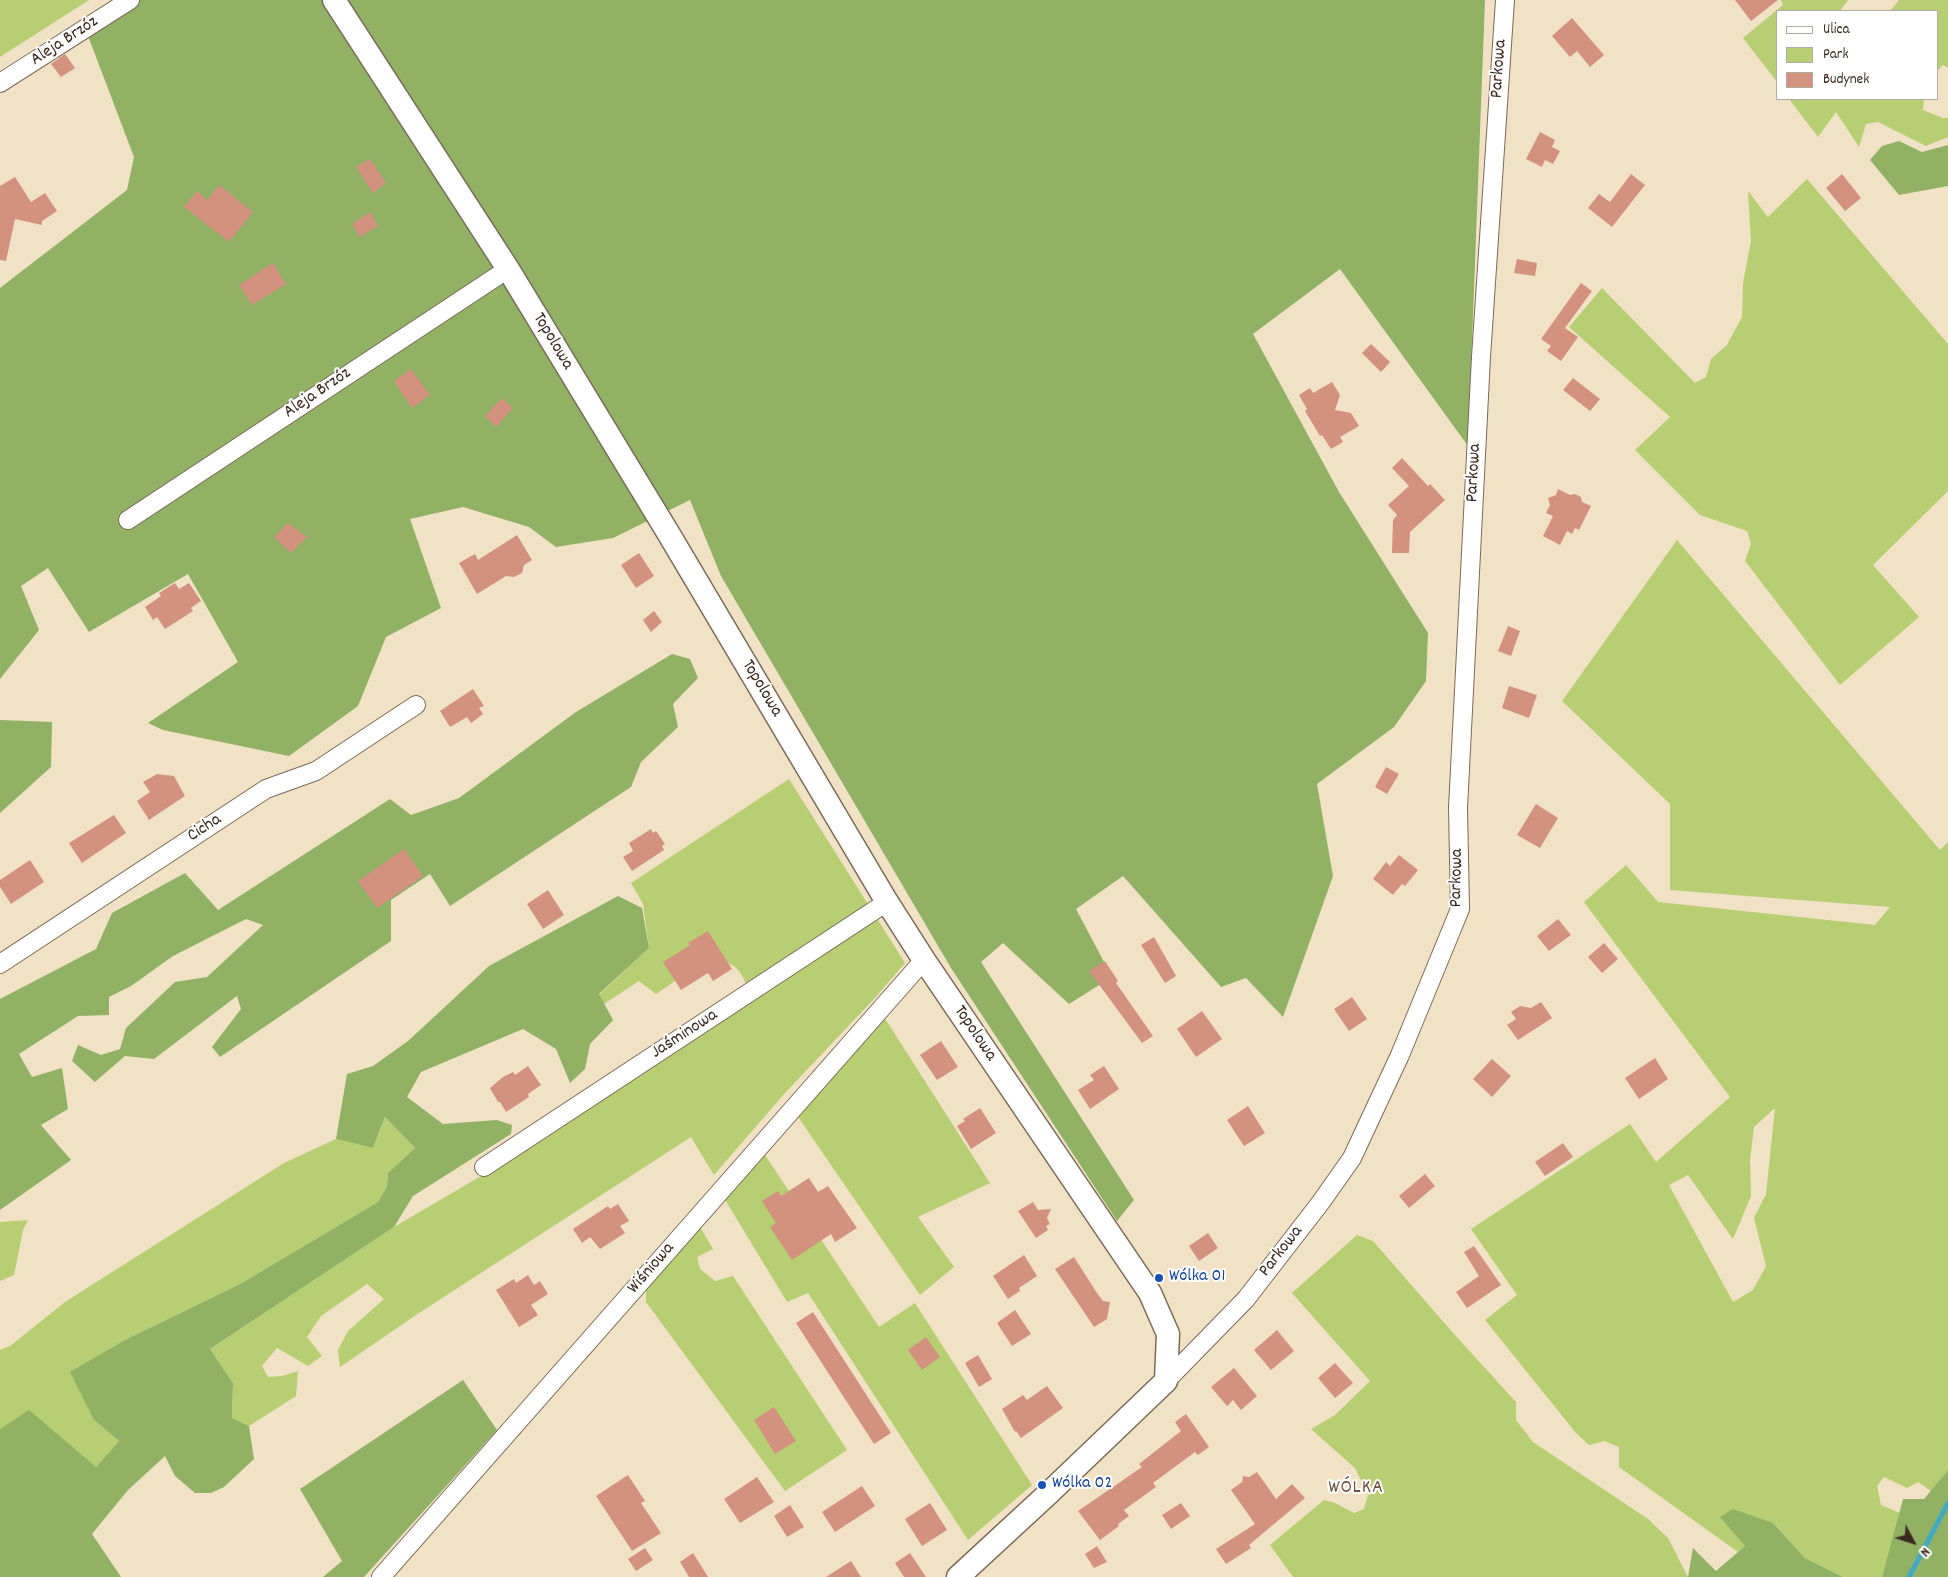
<!DOCTYPE html>
<html>
<head>
<meta charset="utf-8">
<style>
	body { margin:0 }
	#map { position:relative; width:1948px; height:1577px; overflow:hidden; background:#f1e2c5; font-family:Dekko,sans-serif }
	canvas { display:block }
	.legend { position:absolute; left:1776px; top:10px; width:162px; height:90px; box-sizing:border-box; background:#fff; border:1px solid #b1aaa5; margin:0; padding:6px 9px; list-style:none; font-size:15px; color:#3b2a1e }
	.legend li { display:flex; align-items:center; gap:10px; height:25px }
	.legend b { width:25px; border:1px solid #b1aaa5 }
	.north { position:absolute; left:1888px; top:1517px; width:50px; height:50px; -webkit-text-stroke:4px #fff; paint-order:stroke; rotate:130deg; font-size:14px; font-weight:700; line-height:20px; text-align:center; color:#3b2a1e }
	.north::after { content:''; display:block; margin:auto; width:18px; height:22px; background:#3b2a1e; clip-path:polygon(50% 0,100% 100%,50% 72%,0 100%) }
</style>
</head>
<body>
<div id="map">
<canvas width="1948" height="1577"></canvas>
<ul class="legend">
<li><b style="height:6px;background:#fff"></b>Ulica</li>
<li><b style="height:14px;background:#b7ce73"></b>Park</li>
<li><b style="height:14px;background:#d39280"></b>Budynek</li>
</ul>
<div class="north">N</div>
</div>
<script>
const g = document.querySelector('canvas').getContext('2d');
g.lineJoin = 'round';
function fill(path, color) {
  g.fillStyle = color;
  g.fill(path, 'evenodd');
}
function trace(path, color, width, dash) {
  g.strokeStyle = color;
  g.lineWidth = width;
  g.lineCap = dash ? 'butt' : 'round';
  g.setLineDash(dash || []);
  g.stroke(path);
}
function label(font, color, halo, rows, align = 'center') {
  g.font = font + ' Dekko,sans-serif';
  g.lineWidth = 4;
  g.setLineDash([]);
  g.textBaseline = 'middle';
  g.strokeStyle = halo;
  g.fillStyle = color;
  for (const [text, x, y, turn = 0] of rows) {
    g.save();
    g.translate(x, y);
    g.rotate((+turn || 0) * Math.PI / 180);
    g.textAlign = isNaN(turn) ? turn : align;
    if (halo) g.strokeText(text, 0, 0);
    g.fillText(text, 0, 0);
    g.restore();
  }
}
const green = new Path2D(`
	M0,0h89l-89,57z
	M1781,0h67l-8,11h-63v71l-34,-44 40,-33z
	M1899,0h49v68l-5,-3 -6,6v-60h-47z
	M1789,99h135l-1,11 20,8h5v19l-22,9 -48,-24 -12,2 -7,23 -23,-35 -18,25z
	M1807,179l141,165v147l-75,74 46,52 -79,68 -95,-124 6,-17 -4,-13 -47,-16 -65,-65 35,-33 -101,-90 33,-39 93,95 11,-6 5,-18 16,-14 15,-28 1,-34 8,-42 -3,-50 20,26z
	M1677,540l263,310 8,-8v628l-17,21 -13,-9 -11,6 -23,-11 -7,9 4,19 19,8 -18,64h-39l-38,-19 -32,-35 -35,29 -119,-85v-20l-15,-6 -15,4 -13,-12 -91,-113 32,-25 -46,-66 159,-105 26,38 74,-65 -146,-195 42,-37 32,37 217,23 15,-18 -220,-17v-86l-108,-103zM1775,1108l-9,86 -12,24 12,48 -13,24 -20,12 -64,-117 19,-10 45,64 18,-43 -1,-36 4,-33z
	M789,779l116,184 -32,37 -88,93 -71,82 -23,-38 -272,176 -79,54 -2,-17 10,-19 36,-32 -17,-15 -46,32 -14,21 15,19 -14,10 -31,-18 -15,18 6,11 14,-1 16,-5 -2,25 -47,30 -17,-8 1,-35 -23,-34 184,-122 152,-89 205,-141c-10,-26 -11,-33 -41,-40l-54,37 -17,-13 -35,23 -5,-9 50,-47 -6,-44 -12,-21z
	M884,1017l106,166 -72,34 36,50 -34,28 -124,-181z
	M385,1117l30,31 -27,25 -1,13 -9,16 -138,82 -115,56 -31,80 25,21 -24,27 -66,-57 -29,18v-79l10,-4 55,-44 219,-139 52,-24 37,9z
	M763,1152l116,175 36,-24 117,182 -64,55 -160,-247 -21,9 -63,-104z
	M28,1220l-5,10 -9,45 -14,6v-59z
	M699,1225l14,24 -16,8 3,12 15,12 18,-5 114,174 -62,41 -139,-189v-17z
	M1357,1235l16,6 81,93 62,68v18l17,22 115,77 20,19 20,39h-395l-23,-32 54,-45 11,3 19,10 10,-4 4,-14 -13,-27 -44,-39 24,-14 35,-34 -78,-88z`);
const forest = new Path2D(`
	M125,0h1360l-17,446 -128,-177 -87,65 86,158 89,141 -2,48 -32,46 -77,57 16,92 -50,141 -37,-39 -25,9 -98,-111 -47,33 36,68 -43,27 -66,-61 -22,19 153,238 -17,21 -166,-253 -230,-392 -31,-76 -77,38 -57,9 -27,-20 -66,-20 -53,12 31,89 -55,29 -28,69 -69,50 -126,-26 -15,-7 90,-61 -50,-88 -99,58 -41,-64 -27,18 18,44 -39,49v-391l127,-98 7,-33 -49,-129z
	M1899,141l23,11 26,-7v41l-49,9 -29,-35 12,-14z
	M672,654l18,5 8,19 -25,26 5,23 -37,35 -10,25 -181,119 -20,-32 -39,26v41l-171,116 -8,-10 29,-38 -4,-13 -83,63 -29,-3 -30,26 -23,-21 6,-16 23,10 19,-6 6,-21 49,-46 32,-5 56,-52 -17,-6 -73,37 -42,30 -22,11v18l-31,1 -59,38 13,23 30,-9 6,41 -27,16 30,35 -71,50v-211l96,-50 16,-36 73,-40 33,37 172,-111 21,16 48,-17 117,-86z
	M0,720l52,2 -1,45 -51,46z
	M618,896l24,12 7,40 -50,46 14,26 -23,24 -5,25 -15,14 -14,-34 -33,-20 -102,43 -14,25 36,27 54,-4 15,5 -1,9 -98,62 -19,31 -184,122 23,34 -1,35 17,8 5,33 -30,28 -13,6h-16l-20,-17 -10,-20 -37,34 -36,44 29,43h-121v-148l29,-19 67,57 23,-26 -25,-21 -24,-48 55,-32 115,-56 138,-82 9,-16 1,-13 27,-25 -30,-31 -12,31 -37,-9 11,-65 26,-8 35,-25 81,-75z
	M463,1380l34,50 -133,147h-41l19,-16 -42,-72z
	M1948,1470v107h-66l21,-78h21z
	M1733,1509l40,14 32,35 38,19h-155l5,-29 23,23 29,-25 -25,-29z`);
const stream = new Path2D(`
	M1909,1577l39,-74`);
const building = new Path2D(`
	M1735,0h43l-27,21z
	M1572,18l32,37 -14,12 -13,-16 -7,6 -18,-21z
	M65,54l10,14 -14,9 -10,-13z
	M1540,132l15,8 -3,7 8,4 -7,13 -8,-4 -3,7 -16,-8z
	M370,159l16,24 -13,10 -17,-26z
	M1631,174l14,11 -33,42 -24,-19 11,-14 11,8z
	M1842,174l19,24 -16,13 -19,-23z
	M15,177l16,25 14,-9 12,18 -15,10v4l-27,-6 -9,42 -6,-1v-74z
	M219,185l34,27 -24,30 -45,-35 13,-16 10,9z
	M370,212l8,14 -18,11 -8,-13z
	M1517,259l20,4 -2,13 -21,-3z
	M273,263l13,21 -34,21 -13,-20z
	M1581,283l11,8 -27,37 13,9 -17,24 -14,-10 4,-5 -10,-7z
	M1371,344l19,18 -9,10 -19,-19z
	M411,369l19,26 -18,13 -18,-27z
	M1573,378l27,21 -10,12 -27,-21z
	M1332,382l8,13 -5,15 16,3 8,13 -19,11 3,5 -12,7 -9,-14 -2,1 -15,-25 2,-2 -8,-14 11,-7 3,5z
	M502,398l11,10 -17,19 -11,-11z
	M1402,458l26,28 2,-2 15,16 -35,32 -1,21h-17l1,-33 4,-5 -9,-10 21,-19 -17,-18z
	M1558,489l12,6 5,-1 6,3 1,5 9,4 -12,24 -4,-2 -3,6 -5,-3 -7,14 -17,-9 10,-20 -7,-3 4,-8 -2,-7 8,-3z
	M288,523l19,14 -16,16 -17,-16z
	M517,535l15,25 -8,5 -2,8 -8,4 -8,-1 -29,18 -18,-31 16,-9 3,6z
	M639,553l15,23 -18,12 -15,-23z
	M175,583l4,6 10,-6 12,18 -10,7 2,3 -28,18 -8,-12 -4,3 -8,-13 16,-11 -2,-3z
	M654,611l8,11 -11,10 -8,-12z
	M1508,626l12,5 -9,25 -13,-5z
	M1509,686l28,9 -8,23 -27,-10z
	M473,689l11,17 -5,2 4,6 -12,9 -4,-6 -17,10 -10,-16z
	M1386,767l13,7 -12,20 -12,-7z
	M157,774l17,2 11,20 -36,24 -12,-19 13,-9 -7,-10z
	M1536,804l22,14 -18,30 -23,-13z
	M114,815l12,18 -44,30 -13,-20z
	M651,829l2,4 3,-2 9,13 -3,2 2,4 -32,21 -9,-14 10,-6 -4,-8z
	M404,849l19,27 -46,32 -19,-27z
	M1399,855l19,15 -13,16 -3,-2 -9,11 -20,-16 13,-17 4,4z
	M30,860l14,22 -33,22 -11,-17v-7z
	M548,890l16,25 -21,14 -16,-25z
	M1558,919l13,16 -22,16 -12,-15z
	M708,931l24,38 -19,12 -5,-8 -27,17 -18,-28 27,-17 -2,-2z
	M1154,937l22,39 -11,7 -24,-38z
	M1604,943l14,16 -16,14 -14,-16z
	M1105,961l13,20 -2,2 37,53 -11,7 -53,-72z
	M1352,997l15,22 -18,12 -15,-22z
	M1541,1002l11,16 -34,22 -11,-15 9,-6 -5,-7 9,-6 11,2z
	M1202,1011l20,28 -26,18 -19,-28z
	M941,1041l17,26 -21,13 -17,-25z
	M1655,1058l13,21 -29,20 -14,-21z
	M1492,1059l19,17 -19,21 -19,-18z
	M528,1066l13,19 -13,9 1,3 -23,15 -6,-10h-2l-8,-14 13,-11 10,-5 2,3z
	M1104,1066l15,23 -29,20 -12,-19 16,-10 -4,-5z
	M1248,1106l17,27 -21,13 -17,-26z
	M980,1108l16,25 -25,16 -14,-23 8,-5 -2,-2z
	M1563,1143l10,14 -28,19 -10,-14z
	M1425,1174l10,12 -26,22 -10,-12z
	M809,1178l9,14 10,-6 29,42 -22,14 -4,-8 -39,26 -22,-33 6,-4 -14,-22 16,-10 3,5z
	M1033,1202l5,8 13,-1 -4,9 3,6 -4,2 2,4 -12,8 -18,-27z
	M618,1204l11,17 -9,5 5,7 -25,16 -10,-12 -8,6 -9,-14 35,-23 2,3z
	M1208,1233l10,15 -19,13 -10,-15z
	M1474,1246l27,39 -34,23 -11,-16 23,-16 -15,-24z
	M1024,1255l13,21 -18,12 1,3 -12,8 -15,-23z
	M1074,1257l23,36 6,8 7,1 -3,17 -13,8 -39,-58z
	M528,1275l6,10 6,-4 8,13 -17,11 7,10 -19,12 -23,-37 18,-11 2,4z
	M1015,1310l16,24 -19,12 -15,-23z
	M813,1312l78,121 -17,11 -78,-121z
	M1277,1330l17,21 -23,19 -17,-20z
	M926,1337l14,20 -18,13 -14,-20z
	M978,1355l14,24 -13,8 -14,-24z
	M1335,1363l18,20 -18,15 -17,-20z
	M1234,1368l23,28 -16,14 -8,-10 -6,6 -16,-19z
	M1047,1386l16,22 -42,30 -5,-7 -1,1 -13,-23 21,-14 4,5z
	M774,1407l22,34 -21,13 -21,-34z
	M1186,1414l23,33 -11,8 -3,-3 -42,31 3,4 -32,23 5,6 -11,8 1,2 -19,14 -22,-29 64,-44 -3,-3 42,-33 -6,-9z
	M1257,1472l19,27 16,-15 13,14 -56,47 2,3 -25,16 -10,-15 39,-25 -24,-34 11,-8 1,-6 6,1z
	M628,1475l17,26 -4,2 20,30 -29,18 -36,-55z
	M757,1477l17,25 -34,21 -16,-24z
	M862,1486l13,20 -40,26 -13,-20z
	M930,1503l17,27 -25,16 -17,-27z
	M1181,1503l9,13 -19,13 -9,-14z
	M790,1505l14,22 -17,10 -13,-21z
	M1097,1546l10,16 -13,6 -9,-14z
	M645,1548l8,12 -17,11 -8,-12z
	M693,1553l15,24h-19l-9,-15z
	M910,1553l16,24h-22l-9,-14z
	M851,1561l10,16h-35z`);
const minor = new Path2D(`
	M0,83l130,-83
	M128,520l380,-251
	M0,964l266,-175 50,-18 100,-66
	M484,1167l403,-265
	M1166,1381l80,-82 75,-97 31,-44 48,-103 60,-146 -2,-101 23,-451 24,-357
	M381,1577l543,-617`);
const tertiary = new Path2D(`
	M334,0l174,269 162,267 217,366 37,58 226,333 18,41 -2,47 -117,112 -91,84`);
const markers = [
	[1159,1278,5,"#1a4fb4"],
	[1042,1485,5,"#1a4fb4"]
];
const streetNames = [
	["Aleja Brzóz",65,42,-33],
	["Parkowa",1500,69,-86],
	["Topolowa",552,342,59],
	["Aleja Brzóz",318,394,-34],
	["Parkowa",1475,473,-87],
	["Topolowa",761,689,59],
	["Cicha",205,829,-33],
	["Parkowa",1458,878,-89],
	["Topolowa",974,1034,56],
	["Jaśminowa",685,1035,-33],
	["Parkowa",1282,1252,-52],
	["Wiśniowa",652,1269,-49]
];
const transitNames = [
	["Wólka 01",1169,1278],
	["Wólka 02",1052,1485]
];
const quarterNames = [
	["WÓLKA",1356,1489]
];
fill(green, '#b7ce73');
fill(forest, '#91b165');
trace(stream, '#41aac0', 5);
fill(building, '#d39280');
trace(minor, '#7b6a58', 20);
trace(tertiary, '#7b6a58', 25);
trace(minor, '#fff', 18);
trace(tertiary, '#fff', 22);
for (const [x, y, r, color] of markers) {
  const dot = new Path2D();
  dot.arc(x, y, r, 0, 2 * Math.PI);
  g.fillStyle = color;
  g.fill(dot);
  trace(dot, '#fff', 2);
}
label('18px', '#3b2a1e', '#fff', streetNames);
label('18px', '#164399', '#fff', transitNames, 'left');
g.letterSpacing = '1px';
label('20px', '#704e40', '#fff', quarterNames);
g.letterSpacing = '0px';
</script>
</body>
</html>
